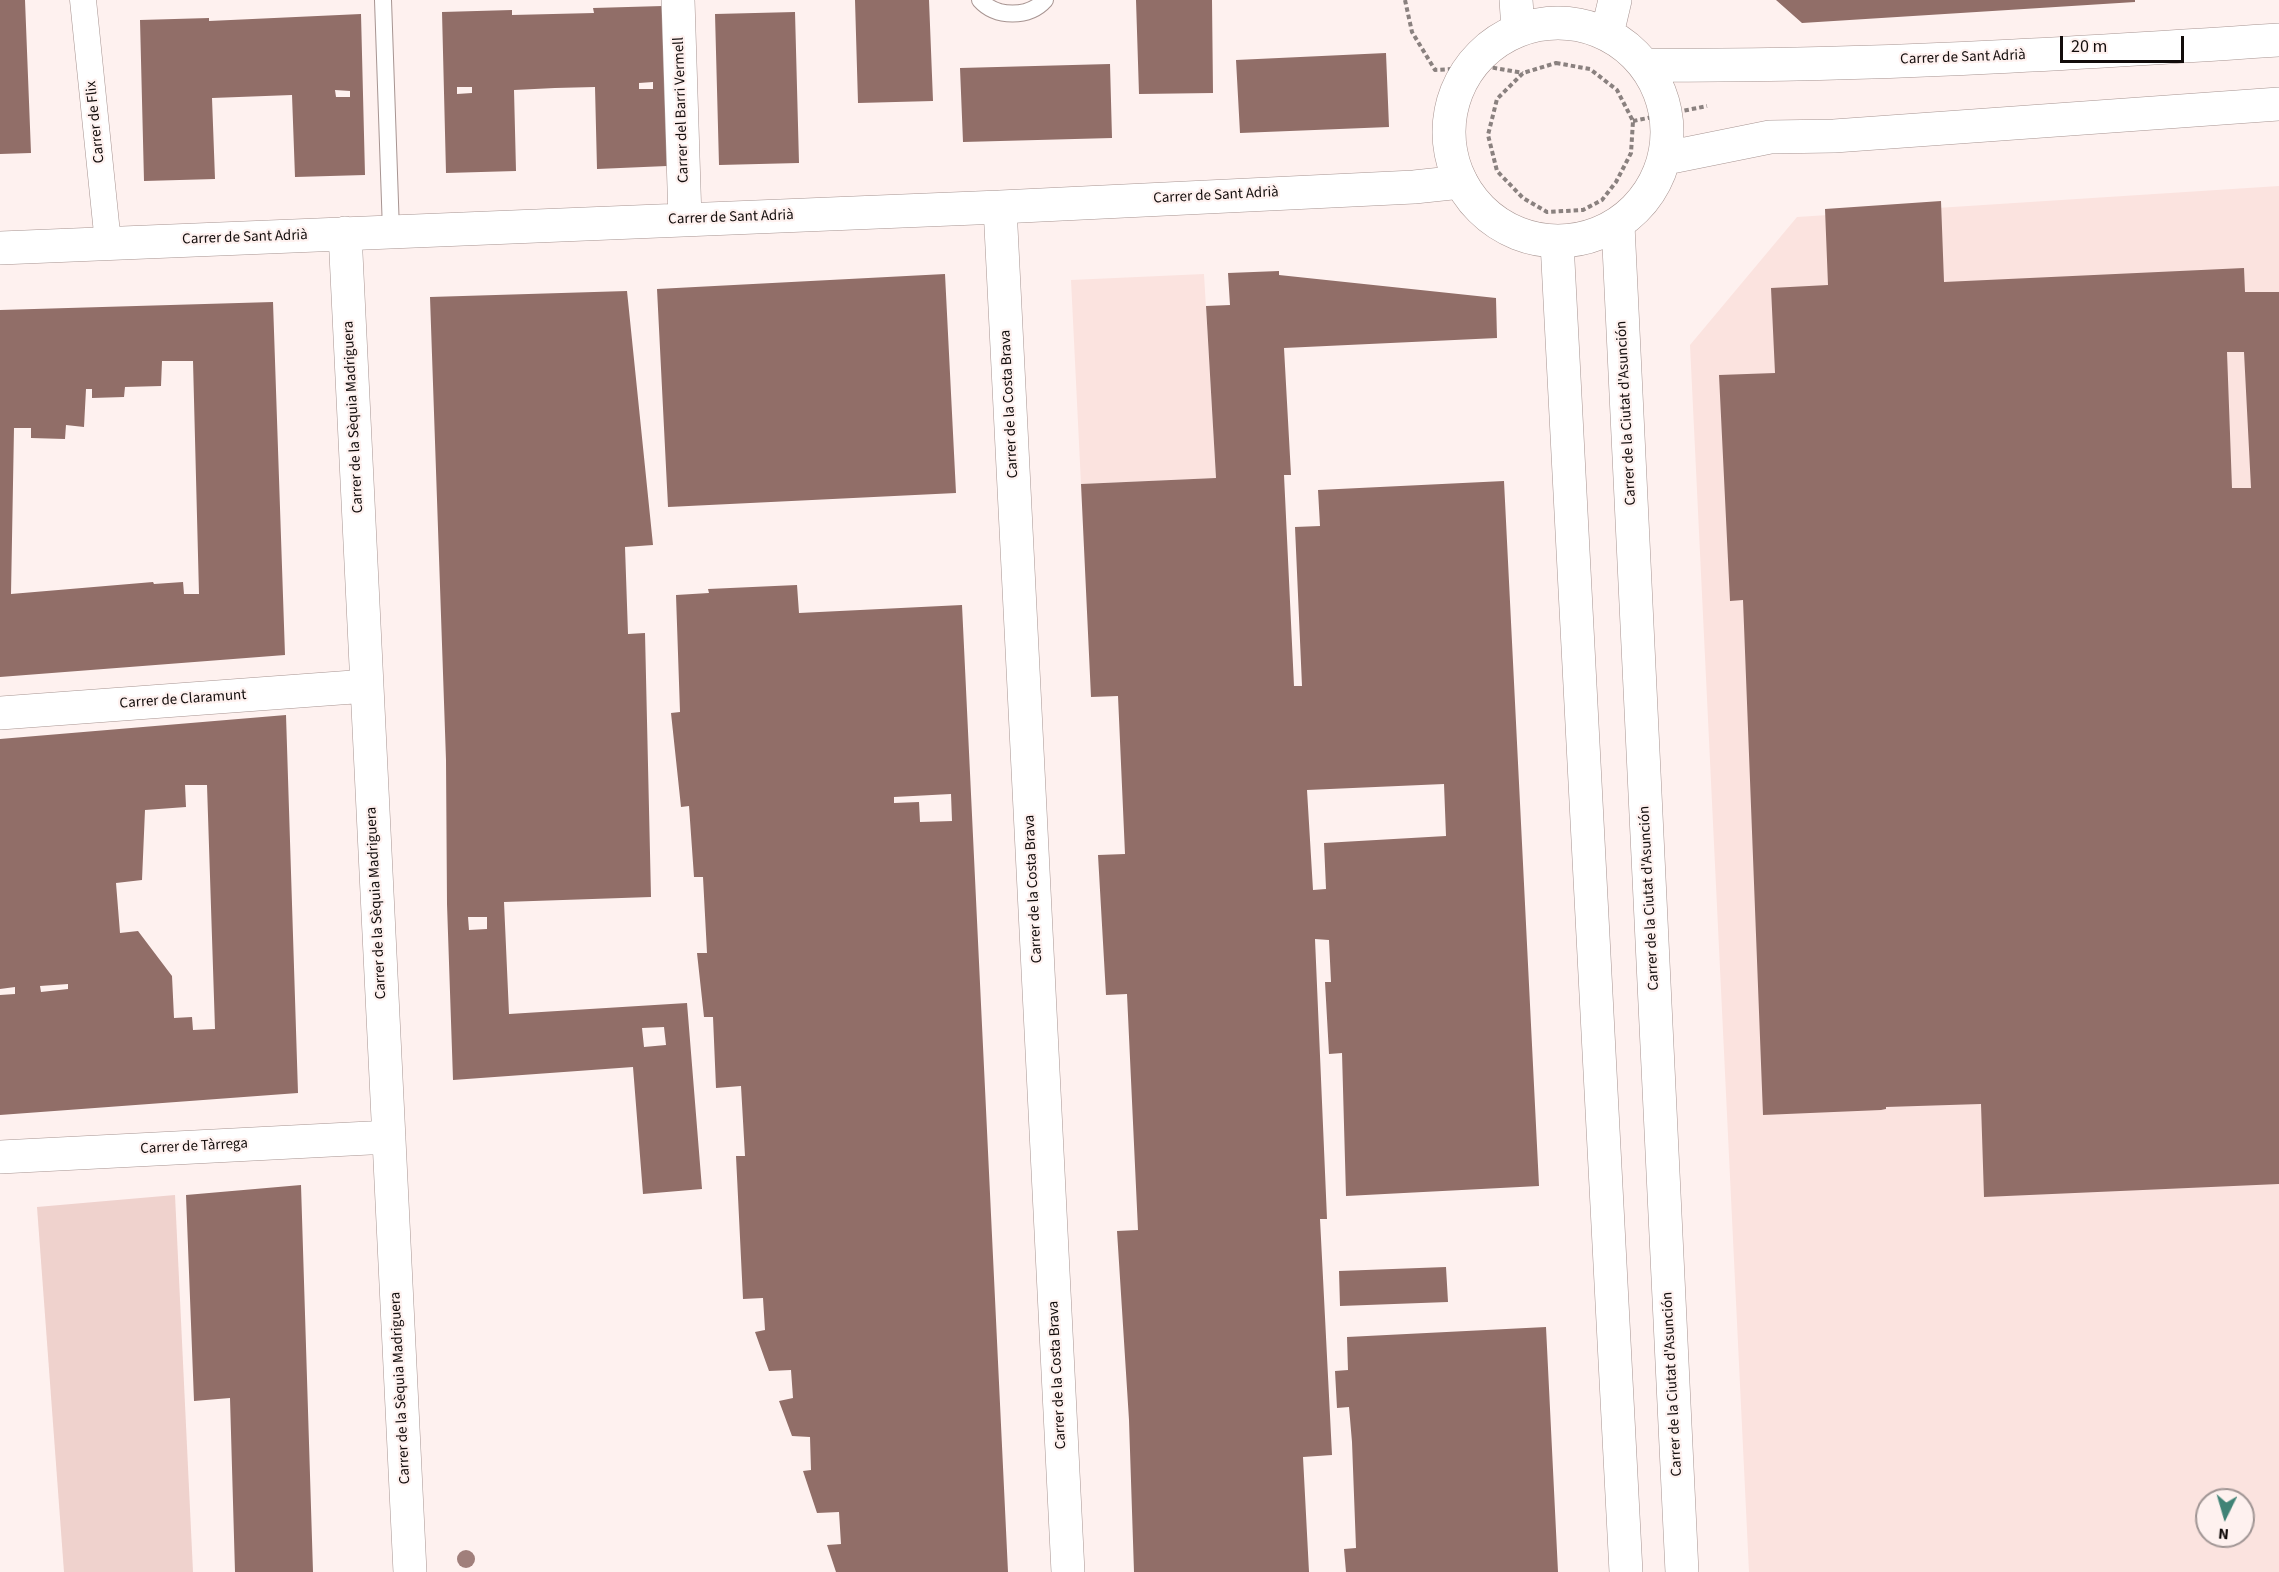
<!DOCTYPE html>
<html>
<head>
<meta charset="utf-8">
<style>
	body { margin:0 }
	#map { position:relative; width:2279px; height:1572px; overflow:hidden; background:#fef1ef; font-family:"Source Sans 3",sans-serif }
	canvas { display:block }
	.north { position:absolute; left:2195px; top:1488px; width:60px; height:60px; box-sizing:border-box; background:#fef1ef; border:2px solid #a09594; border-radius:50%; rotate:185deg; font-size:16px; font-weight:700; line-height:24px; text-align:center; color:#120c0b }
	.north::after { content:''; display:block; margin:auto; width:21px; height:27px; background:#408376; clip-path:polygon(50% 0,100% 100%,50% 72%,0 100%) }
	.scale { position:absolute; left:2060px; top:36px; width:124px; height:27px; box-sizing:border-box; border:3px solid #120c0b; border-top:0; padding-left:8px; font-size:18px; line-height:21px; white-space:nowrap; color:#120c0b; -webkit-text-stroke:4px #fef1ef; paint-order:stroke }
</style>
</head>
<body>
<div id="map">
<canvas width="2279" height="1572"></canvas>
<div class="north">N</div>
<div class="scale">20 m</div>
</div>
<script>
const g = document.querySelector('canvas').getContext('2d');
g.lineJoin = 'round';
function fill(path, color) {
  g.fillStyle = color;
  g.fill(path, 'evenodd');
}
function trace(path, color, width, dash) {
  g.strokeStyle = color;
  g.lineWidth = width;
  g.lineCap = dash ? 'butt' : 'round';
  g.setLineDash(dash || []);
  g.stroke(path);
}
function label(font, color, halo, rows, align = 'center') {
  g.font = font + ' "Source Sans 3",sans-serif';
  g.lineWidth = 4.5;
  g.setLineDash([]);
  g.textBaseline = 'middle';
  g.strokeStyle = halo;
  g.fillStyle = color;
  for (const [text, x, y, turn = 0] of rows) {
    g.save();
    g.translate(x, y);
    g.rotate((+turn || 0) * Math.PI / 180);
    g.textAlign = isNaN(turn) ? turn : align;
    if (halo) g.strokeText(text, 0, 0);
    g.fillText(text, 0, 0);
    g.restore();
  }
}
const built = new Path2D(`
	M2279,186v1386h-530l-59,-1227 107,-128zM2207,1500h36v36h-36z
	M1204,274l12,204 -135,6 -10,-204z`);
const green = new Path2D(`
	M175,1195l18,377h-129l-27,-365z`);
const building = new Path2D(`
	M0,0h25l6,153 -31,1z
	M855,0h74l4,101 -75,2z
	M1136,0h76l1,93 -74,1z
	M1776,0h359v2l-333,21z
	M663,6l4,160 -70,3 -2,-82 -40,1 -41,2 2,81 -70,2 -4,-161 70,-2v5l82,-2 -1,-5zM653,82v7h-14v-6zM457,87h15v6l-15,1z
	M795,12l4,151 -80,2 -4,-151z
	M361,14l4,161 -70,2 -3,-82 -80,3 3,81 -71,2 -4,-161 69,-2v3zM335,90l15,1v6h-14z
	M1386,53l3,74 -149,6 -4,-73z
	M1110,64l2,74 -149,4 -3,-74z
	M1941,201l3,81 300,-14 1,24h34v892l-295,13 -3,-93 -95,3v2l-5,1 -118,5 -20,-515 -13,1 -11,-226 56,-2 -4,-85 57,-3 -3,-76zM2227,352h17l7,136h-19z
	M1279,271v4l217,23 1,40 -213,10 7,127h-7l10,211h8l-7,-159 25,-1 -2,-36 186,-9 35,705 -193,10 -4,-143 -13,1 -4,-72h6l-2,-42 -14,-1 12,280h-7l12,236 -29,2 6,115h-175l-5,-152 -12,-189 21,-1 -11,-236 -21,1 -8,-140 27,-1 -7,-158 -27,1 -10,-213 135,-6 -10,-172 24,-1 -2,-32zM1444,784l2,52 -122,7 2,46 -13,1 -6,-100z
	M945,274l11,219 -288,14 -11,-218z
	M627,291l26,254 -28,2 3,87 17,-1 6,264 -147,5 5,112 178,-11 15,186 -59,5 -10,-127 -180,13 -6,-176 -1,-144 -16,-463zM468,917h19v12l-18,1zM664,1027l2,18 -22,2 -2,-19z
	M273,302l12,353 -285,22v-367zM162,361h31l6,233h-15l-1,-12 -29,2 -1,-2 -142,12 3,-166h17v10l34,1 1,-14 18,2 2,-38h6v9l32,-1 1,-10 36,-1z
	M797,585l2,28 163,-8 46,967h-172l-9,-27 14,-1 -2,-32 -22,1 -14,-42 8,-1 -1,-33 -18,-1 -13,-35 14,-3 -2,-28 -22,1 -14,-39 10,-2 -2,-32 -20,1 -7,-143h9l-4,-70 -25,2 -3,-71h-9l-7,-64h10l-4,-76h-9l-5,-71 -8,1 -10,-94 9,-1 -4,-117 33,-2 -1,-4zM951,794l1,27 -32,1 -1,-20 -25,1v-6z
	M286,715l12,378 -298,22v-120l15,-1v-7l-15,2v-250zM185,785h22l8,244 -22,1 -1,-13 -18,1 -2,-42 -34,-45 -18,2 -4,-50 26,-3 3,-70 41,-3zM68,984v5l-27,3 -1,-6z
	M301,1185l12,387h-78l-5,-174 -36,3 -8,-206z
	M1446,1267l2,35 -108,4 -1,-35z
	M1546,1327l12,245h-212l-2,-23 12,-1 -4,-106 -3,-35 -12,1 -2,-37 13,-1 -1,-33z`);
const path = new Path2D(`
	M1405,0l7,32 23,38 54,-3 34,6
	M1556,63l34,6 27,21 16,31 -2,32 -15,29 -14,18 -19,10 -36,2 -24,-14 -26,-27 -9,-36 9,-36 26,-26z
	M1633,121l74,-15`);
const service = new Path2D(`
	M383,0l8,231
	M980,0c16,18 49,18 65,0`);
const pedestrian = new Path2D(`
	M83,0l25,243`);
const minor = new Path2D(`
	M678,0l7,219
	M1000,207l68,1365
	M1618,225l64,1347
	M345,233l65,1339
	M1557,242l69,1330
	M0,248l1000,-41 414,-20 47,-5
	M0,713l367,-27
	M0,1157l389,-20`);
const tertiary = new Path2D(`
	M1516,0l2,29
	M1449 132a109 109 0 1 1 218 0a109 109 0 1 1-218 0Z
	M1607,34l8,-34
	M1646,65c211,2 422,-11 633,-25
	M1666,158l104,-21 64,-1 445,-32`);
const trees = [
	[466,1559]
];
const streetNames = [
	["Carrer de Sant Adrià",1963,58,-2],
	["Carrer del Barri Vermell",682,110,-92],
	["Carrer de Flix",96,122,-96],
	["Carrer de Sant Adrià",1216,196,-3],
	["Carrer de Sant Adrià",731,218,-2],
	["Carrer de Sant Adrià",245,238,-2],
	["Carrer de la Costa Brava",1010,404,-93],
	["Carrer de la Ciutat d'Asunción",1627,413,-93],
	["Carrer de la Sèquia Madriguera",354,417,-93],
	["Carrer de Claramunt",183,700,-4],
	["Carrer de la Costa Brava",1034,889,-93],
	["Carrer de la Ciutat d'Asunción",1650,898,-93],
	["Carrer de la Sèquia Madriguera",377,903,-93],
	["Carrer de Tàrrega",194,1147,-3],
	["Carrer de la Costa Brava",1058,1375,-93],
	["Carrer de la Ciutat d'Asunción",1673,1384,-93],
	["Carrer de la Sèquia Madriguera",401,1388,-93]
];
fill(built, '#fbe3df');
fill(green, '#efd2cd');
fill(building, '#916e68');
trace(service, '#a79491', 18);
trace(pedestrian, '#a79491', 27);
trace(minor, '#a79491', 34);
trace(tertiary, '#a79491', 34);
trace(path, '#8a817f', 4, [4.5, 3]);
trace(service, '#fff', 16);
trace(pedestrian, '#fff', 26);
trace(minor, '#fff', 33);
trace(tertiary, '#fff', 33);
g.fillStyle = '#a07f7b';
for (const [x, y] of trees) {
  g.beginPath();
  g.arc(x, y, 9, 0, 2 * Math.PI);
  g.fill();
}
label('15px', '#120c0b', '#fef1ef', streetNames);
</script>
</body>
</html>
